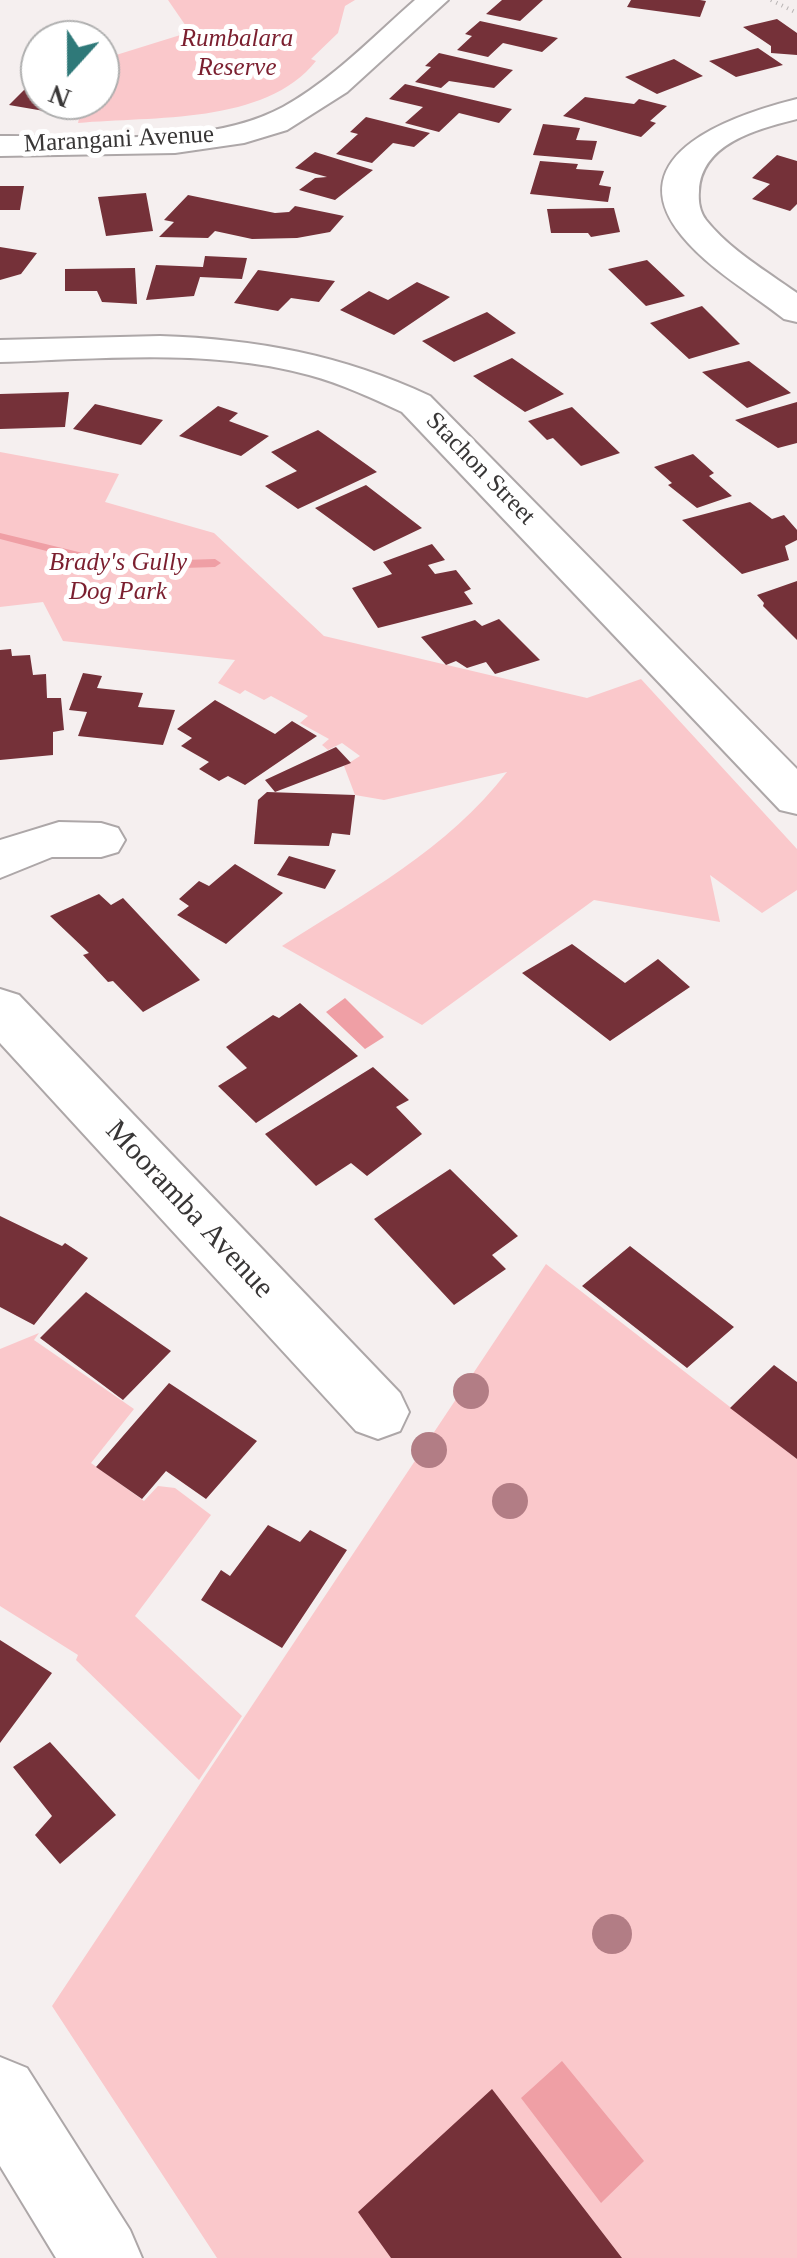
<!DOCTYPE html>
<html>
<head>
<meta charset="utf-8">
<style>
	body { margin:0 }
	#map { position:relative; width:797px; height:2258px; overflow:hidden; background:#f5efef; font-family:"Times New Roman",serif }
	canvas { display:block }
	.north { position:absolute; left:20px; top:20px; width:100px; height:100px; box-sizing:border-box; background:#fff; border:2px solid #afafaf; border-radius:50%; rotate:201deg; font-size:28px; font-weight:700; line-height:40px; text-align:center; color:#383636 }
	.north::after { content:''; display:block; margin:auto; width:35px; height:45px; background:#2f7979; clip-path:polygon(50% 0,100% 100%,50% 72%,0 100%) }
</style>
</head>
<body>
<div id="map">
<canvas width="797" height="2258"></canvas>
<div class="north">N</div>
</div>
<script>
const g = document.querySelector('canvas').getContext('2d');
g.lineJoin = 'round';
function fill(path, color) {
  g.fillStyle = color;
  g.fill(path, 'evenodd');
}
function trace(path, color, width, dash) {
  g.strokeStyle = color;
  g.lineWidth = width;
  g.lineCap = dash ? 'butt' : 'round';
  g.setLineDash(dash || []);
  g.stroke(path);
}
function label(font, color, halo, rows, align = 'center') {
  g.font = font + ' "Times New Roman",serif';
  g.lineWidth = 10;
  g.setLineDash([]);
  g.textBaseline = 'middle';
  g.strokeStyle = halo;
  g.fillStyle = color;
  for (const [text, x, y, turn = 0] of rows) {
    g.save();
    g.translate(x, y);
    g.rotate((+turn || 0) * Math.PI / 180);
    g.textAlign = isNaN(turn) ? turn : align;
    if (halo) g.strokeText(text, 0, 0);
    g.fillText(text, 0, 0);
    g.restore();
  }
}
const green = new Path2D(`
	M168,0h187l-10,6 -7,27 -27,26 5,2c-51,64 -163,55 -238,62l1,-4 -6,1 9,-20h18v-40l90,-28z
	M0,452l119,22 -14,28 109,31 110,103 263,62 54,-19 156,170v41l-35,23 -52,-38 10,47 -126,-22 -172,125 -140,-79c80,-51 166,-97 225,-174l-123,28 -29,-5 -11,-29 16,-10 -18,-13 -14,7 -6,-5 7,-6 -29,-16 8,-7 -37,-20 -7,4 -19,-10 -5,4 -22,-11 17,-23 -172,-19 -20,-39 -43,5z
	M546,1264l251,195v799h-580l-165,-252z
	M39,1333l-5,7 100,69 -43,54 53,38 14,-15 17,2 36,27 -76,101 107,100 -43,64 -123,-120 2,-5 -78,-49v-257z`);
const water = new Path2D(`
	M345,998l39,39 -19,12 -39,-37z
	M562,2061l82,100 -43,42 -80,-105z`);
const stream = new Path2D(`
	M0,533l120,29 95,-3 6,4 -6,4 -95,3 -120,-31z`);
const building = new Path2D(`
	M502,0h41l-23,21 -34,-7z
	M631,0h69l6,1 -6,16 -73,-10z
	M777,19l20,14v22l-26,-2v-7l-28,-19z
	M480,21l78,17 -16,14 -39,-9 -15,14 -31,-7 15,-14 -7,-2z
	M758,48l25,17 -47,12 -27,-16z
	M439,53l74,17 -19,18 -45,-7 -8,7 -26,-6 16,-15 -6,-1z
	M674,59l29,17 -46,18 -32,-17z
	M32,82l8,2v16h15l-11,11 -35,-6z
	M405,84l107,25 -13,14 -40,-10 -20,19 -34,-9 18,-16 -34,-8z
	M585,97l49,7 5,-5 28,7 -17,15 6,2 -15,14 -78,-21z
	M366,117l64,16 -16,14 -21,-4 -21,20 -36,-9 22,-20 -8,-2z
	M543,124l37,4 -4,12 21,1 -5,19 -59,-5z
	M315,152l58,18 -38,30 -36,-10 16,-12 12,-1 -32,-9z
	M777,155l20,6v43l-7,7 -38,-12 18,-15 -18,-6z
	M540,161l38,3 -2,5 28,2 -5,14 12,2 -3,15 -78,-8z
	M0,186h24l-4,24h-20z
	M146,193l7,38 -47,5 -8,-39z
	M188,195l87,18 14,-1 6,-6 49,10 -14,16 -33,6 -45,1 -37,-8 -7,7 -49,-1 15,-15 -10,-2z
	M614,208l6,24 -29,5 -3,-4h-37l-4,-24z
	M0,247l37,6 -16,21 -21,6z
	M205,256l42,2 -5,21 -42,-2 -6,19 -48,4 10,-35 47,2z
	M647,260l38,36 -39,10 -38,-37z
	M135,268l2,36 -35,-2 -5,-11h-32v-22z
	M258,270l77,11 -16,21 -28,-4 -13,13 -44,-8z
	M417,282l33,15 -56,38 -54,-25 29,-19 19,9z
	M702,306l38,38 -51,15 -39,-36z
	M487,312l29,21 -62,29 -32,-21z
	M512,358l52,36 -39,18 -52,-36z
	M749,361l42,32 -44,15 -45,-36z
	M69,392l-4,35 -65,2v-35z
	M797,402v41l-19,5 -43,-28z
	M95,404l68,16 -22,25 -68,-16z
	M218,406l20,7 -9,8 40,15 -28,20 -62,-20z
	M572,407l48,46 -39,13 -28,-28 -6,2 -19,-19z
	M318,430l59,42 -79,37 -33,-23 32,-15 -26,-19z
	M693,454l21,19 -5,3 23,20 -35,12 -29,-23 4,-2 -18,-16z
	M366,485l56,43 -48,23 -59,-43z
	M750,502l22,17 12,-4 13,15v10l-12,6 4,14 -47,14 -60,-54z
	M432,544l13,16 -17,5 7,9 21,-4 15,19 -7,3 9,12 -95,24 -26,-40 40,-14 -9,-12z
	M797,581v59l-34,-34 1,-3 -7,-8z
	M499,619l41,41 -45,14 -9,-12 -19,6 -11,-7 -10,4 -25,-28 54,-17 7,6z
	M11,649l1,7 18,-1 3,20 13,-1 1,24h14l3,32 -11,2v23l-53,5v-110z
	M83,673l19,3 -5,12 46,5 -5,14 37,3 -12,35 -85,-9 9,-24 -18,-2z
	M215,700l60,34 17,-13 25,15 -72,49 -17,-9 -9,5 -20,-12 10,-7 -28,-16 11,-8 -15,-9z
	M336,747l15,16 -76,29 -10,-12z
	M267,792l88,3 -5,40 -18,-2 -3,13 -75,-2 4,-44z
	M289,856l47,14 -11,19 -48,-14z
	M235,864l48,29 -57,51 -49,-29 12,-9 -10,-7 20,-18 10,5z
	M99,894l12,11 12,-7 77,82 -57,32 -30,-31 -5,1 -25,-27 6,-2 -39,-37z
	M572,944l53,39 33,-24 32,28 -80,54 -88,-68z
	M300,1003l58,53 -102,67 -38,-37 29,-18 -21,-21 47,-32 6,3z
	M373,1067l36,33 -13,7 26,27 -55,42 -16,-13 -35,23 -51,-52z
	M450,1169l68,67 -26,19 14,14 -52,36 -80,-86z
	M0,1216l62,30 3,-3 23,15 -54,67 -34,-18z
	M630,1246l104,81 -47,41 -105,-82z
	M86,1292l85,59 -48,49 -83,-62z
	M774,1365l23,17v77l-67,-51z
	M169,1383l88,58 -51,58 -40,-28 -24,28 -46,-32z
	M268,1525l32,17 10,-12 37,20 -65,98 -81,-48 20,-30 9,6z
	M0,1640l52,33 -52,70z
	M50,1742l66,73 -56,49 -25,-29 17,-19 -39,-49z
	M492,2089l130,169h-231l-33,-46z`);
const path = new Path2D(`
	M771,0l26,13`);
const minor = new Path2D(`
	M415,0h33l-101,92 -60,38 -43,13 -69,10 -175,3v-20c86,-1 205,13 283,-29 49,-27 90,-70 132,-107z
	M797,99v20c-39,10 -96,24 -98,72 -1,11 1,21 7,29 24,30 60,51 91,73v29l-13,-3c-34,-27 -74,-49 -102,-83 -68,-83 56,-122 115,-137z
	M160,336c96,3 182,19 270,60l367,373v45l-17,-4 -378,-398c-30,-14 -60,-28 -93,-37 -99,-27 -208,-16 -309,-13v-22z
	M59,822l42,1 17,5 7,12 -7,12 -17,5h-49l-52,21v-38z
	M0,989l19,6 381,398 9,19 -9,19 -22,8 -22,-8 -356,-388z
	M0,2057l27,11 103,162 12,28h-86l-56,-92z`);
const trees = [
	[471,1391,18],
	[429,1450,18],
	[510,1501,18],
	[612,1934,20]
];
const farParknames = [
	["Rumbalara",237,39],
	["Reserve",237,68],
	["Brady's Gully",118,563],
	["Dog Park",118,592]
];
const farStreetnames = [
	["Marangani Avenue",119,140,-3],
	["Stachon Street",480,469,46]
];
const streetNames = [
	["Mooramba Avenue",189,1210,47]
];
fill(green, '#fac8cb');
fill(water, '#ef9fa5');
fill(stream, '#ef9fa5');
fill(building, '#753139');
trace(minor, '#ada7a8', 4);
trace(path, '#b7b3b3', 4, [1, 5]);
fill(minor, '#fff');
g.fillStyle = '#b27d85';
for (const [x, y, r] of trees) {
  g.beginPath();
  g.arc(x, y, r, 0, 2 * Math.PI);
  g.fill();
}
label('italic 25px', '#7b1f2f', '#fff', farParknames);
label('25px', '#383636', '#fff', farStreetnames);
label('30px', '#383636', '#fff', streetNames);
</script>
</body>
</html>
